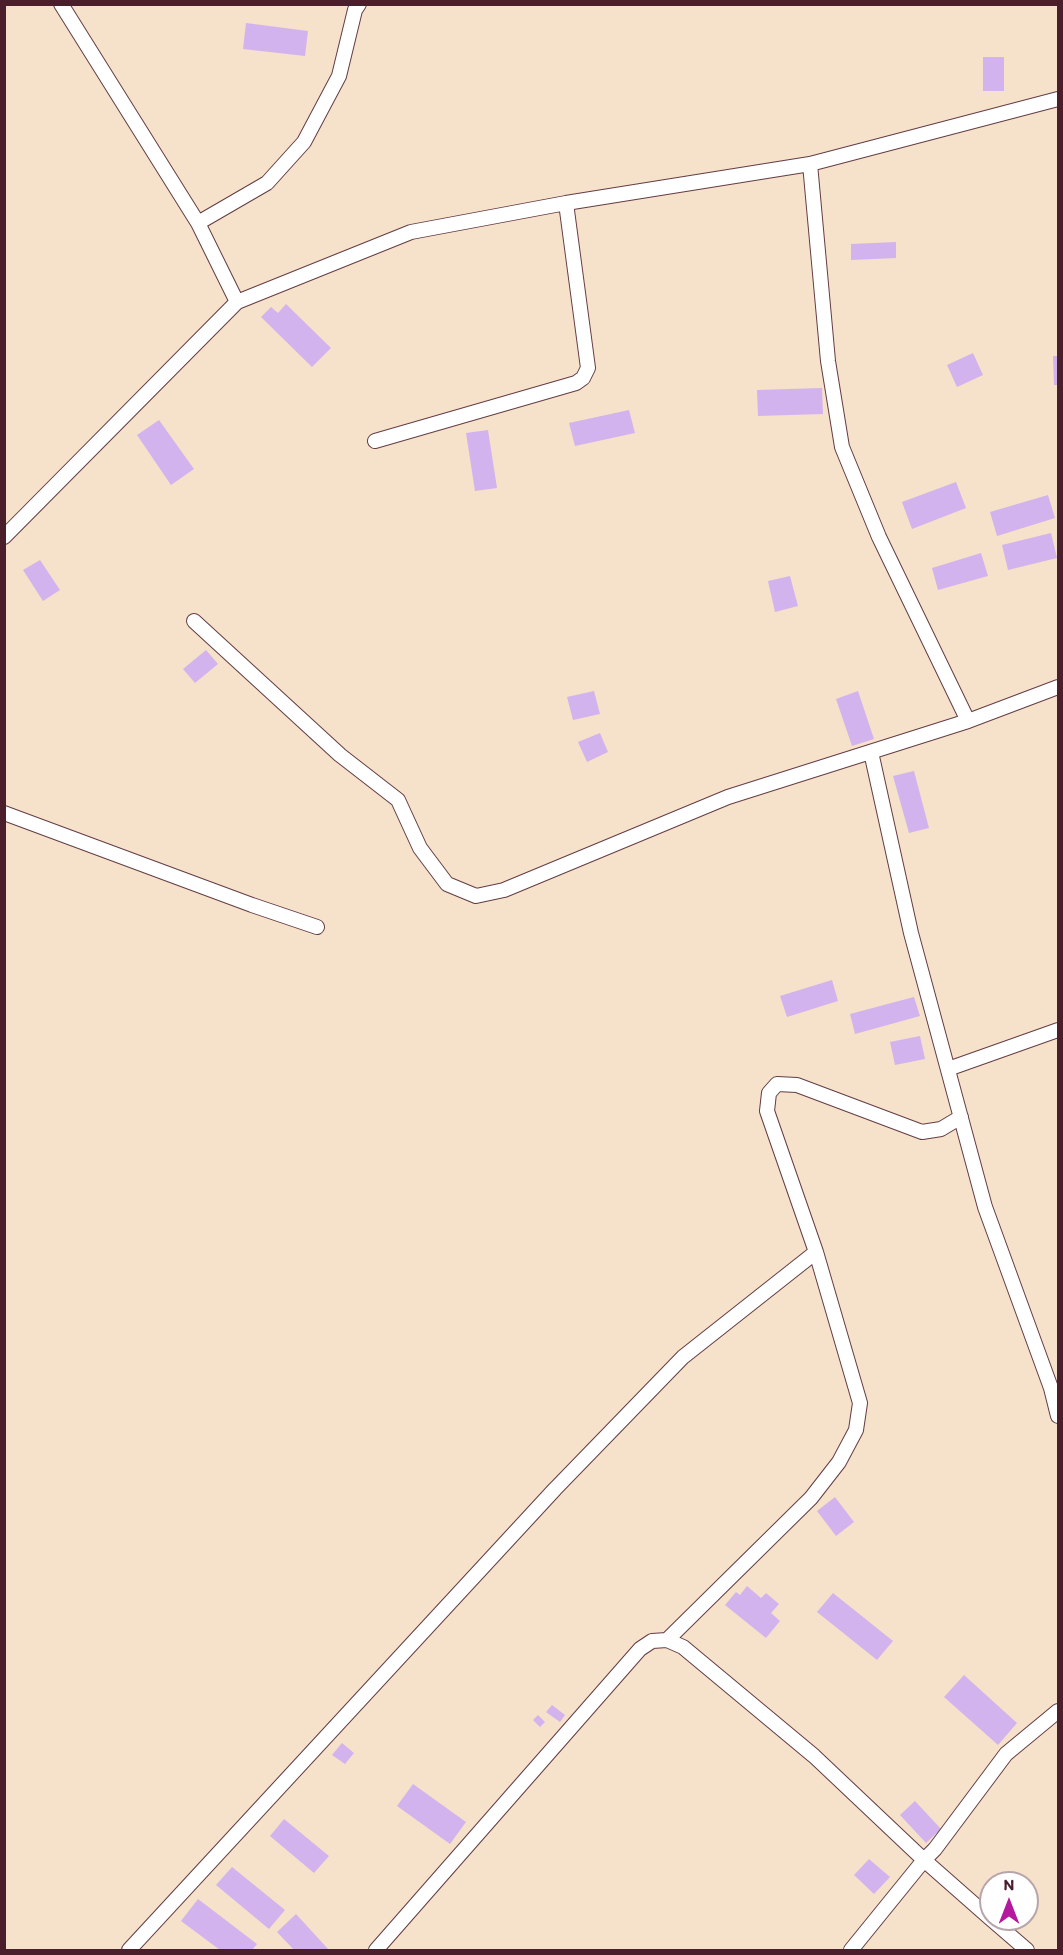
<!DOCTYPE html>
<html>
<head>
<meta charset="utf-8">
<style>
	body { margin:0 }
	#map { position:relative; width:1063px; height:1955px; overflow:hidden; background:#f6e1ca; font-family:Itim,sans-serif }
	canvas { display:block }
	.frame { position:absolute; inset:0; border:6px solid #4a1f2b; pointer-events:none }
	.north { position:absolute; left:979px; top:1871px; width:60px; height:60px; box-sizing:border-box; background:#fff; border:2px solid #b7a5aa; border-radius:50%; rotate:0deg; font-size:16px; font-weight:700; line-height:24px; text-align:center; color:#4a1f2b }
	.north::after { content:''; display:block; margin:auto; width:21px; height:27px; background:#b5179e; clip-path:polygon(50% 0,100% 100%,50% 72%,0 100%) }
</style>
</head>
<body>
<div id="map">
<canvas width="1063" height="1955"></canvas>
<div class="frame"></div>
<div class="north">N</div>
</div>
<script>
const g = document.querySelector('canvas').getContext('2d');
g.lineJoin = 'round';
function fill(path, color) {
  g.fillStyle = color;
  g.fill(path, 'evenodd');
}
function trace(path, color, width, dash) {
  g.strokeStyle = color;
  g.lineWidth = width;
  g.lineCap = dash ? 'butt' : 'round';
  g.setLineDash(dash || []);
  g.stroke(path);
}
const building = new Path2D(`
	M246,23l62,8 -3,25 -62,-7z
	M983,57h21v34h-21z
	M896,242v16l-45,2v-16z
	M286,304l45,44 -19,19 -51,-50 10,-10 7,6z
	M973,353l10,22 -26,12 -10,-22z
	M1053,356h5v29h-4z
	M822,388l1,26 -65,2 -1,-26z
	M629,410l6,23 -60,13 -6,-23z
	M159,420l35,49 -23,16 -34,-50z
	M488,430l9,58 -22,3 -9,-58z
	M956,482l10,26 -54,21 -10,-27z
	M1048,495l7,23 -58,18 -7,-24z
	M1051,533l6,25 -49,12 -6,-25z
	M981,553l7,23 -50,14 -6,-22z
	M40,560l20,30 -17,11 -20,-31z
	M790,576l8,30 -23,6 -7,-31z
	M206,650l12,14 -23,19 -12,-14z
	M594,691l6,23 -27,6 -6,-23z
	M858,691l16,48 -22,7 -16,-47z
	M600,733l8,19 -21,10 -9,-20z
	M914,771l15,57 -20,5 -16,-57z
	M832,980l6,21 -51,16 -7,-21z
	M914,997l6,19 -65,18 -5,-20z
	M920,1036l5,23 -30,6 -5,-23z
	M835,1497l19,25 -18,14 -19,-25z
	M747,1586l14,12 5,-5 13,11 -8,9 9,8 -14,17 -41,-33 11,-13 4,3z
	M833,1593l60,48 -16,19 -60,-48z
	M964,1675l53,48 -19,22 -54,-48z
	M552,1705l13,10 -5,7 -14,-10z
	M538,1715l7,7 -5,5 -7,-7z
	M342,1743l12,10 -9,11 -13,-9z
	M413,1784l53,38 -16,22 -53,-38z
	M915,1801l26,28 -15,14 -26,-28z
	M284,1819l45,37 -15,17 -44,-37z
	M869,1859l21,18 -16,17 -20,-19z
	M232,1867l53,43 -16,19 -53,-44z
	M198,1899l59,45 -5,6h-32l-39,-29z
	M296,1914l33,36h-35l-17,-18z`);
const street = new Path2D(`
	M61,4l137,219 39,79
	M810,164l18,197 14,86 37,90 89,184
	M198,223l69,-40 37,-41 35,-66 16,-66 4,-6
	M375,441l201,-58 7,-5 5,-10 -22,-165
	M4,537l233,-235 174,-70 155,-29 244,-39 248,-65
	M194,621l146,134 58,45 22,48 27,36 29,12 28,-6 224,-93 240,-76 90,-34
	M871,752l40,181 74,274 66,181 7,28
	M4,813l248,92 65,22
	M948,1069l110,-39
	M667,1640l144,-142 28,-36 17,-32 4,-27 -44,-151
	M991,1919l36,31
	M129,1950l426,-461 128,-132 133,-105 -49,-141 2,-18 8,-9 20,1 125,47 19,-3 20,-12
	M376,1950l264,-301 12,-8 15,-1 16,7 131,109 110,104 11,-11 71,-95 52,-43
	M851,1950l73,-90 67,59`);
fill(building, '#d3b3ee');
trace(street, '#643c43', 16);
trace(street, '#fff', 14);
</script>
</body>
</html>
